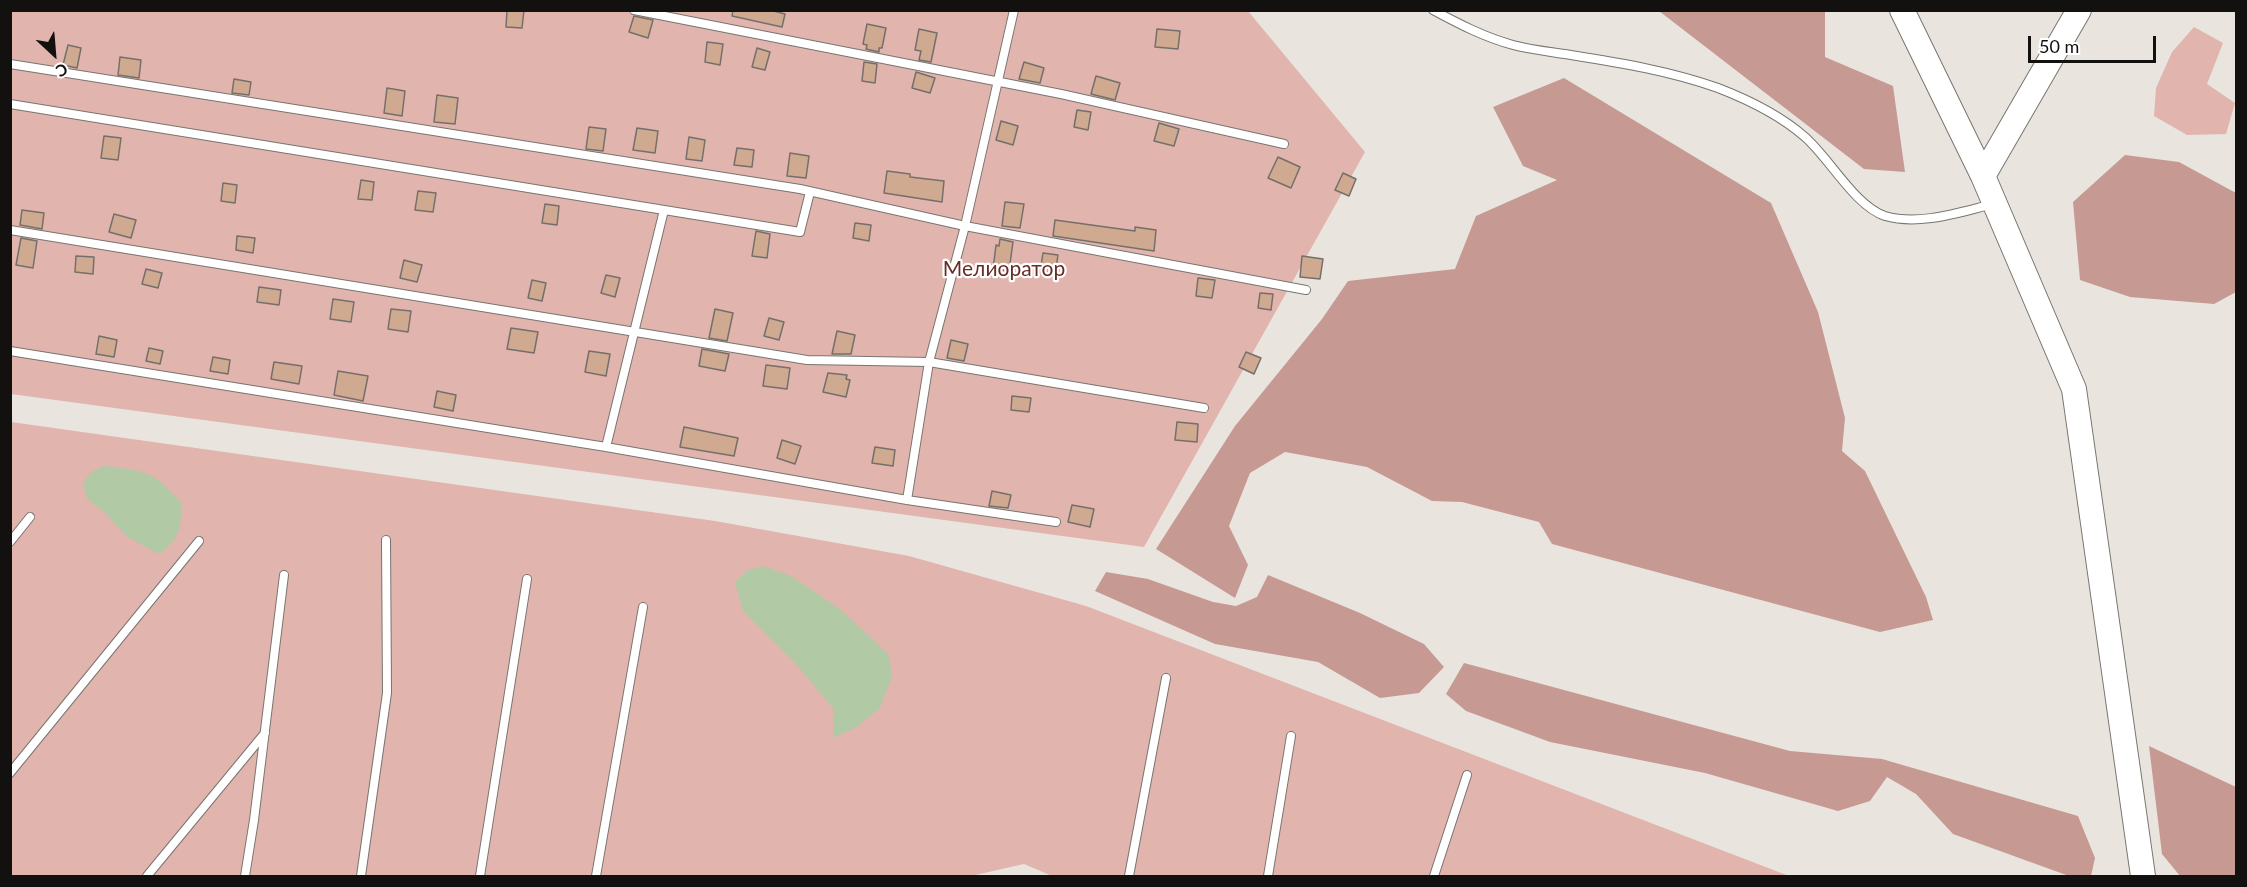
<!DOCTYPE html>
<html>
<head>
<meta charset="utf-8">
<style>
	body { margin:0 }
	#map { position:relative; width:2247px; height:887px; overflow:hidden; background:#e9e5de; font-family:Lato,sans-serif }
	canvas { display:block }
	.frame { position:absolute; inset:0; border:12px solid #13110f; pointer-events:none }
	.north { position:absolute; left:24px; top:24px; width:60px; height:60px; -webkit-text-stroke:4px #fff; paint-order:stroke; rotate:154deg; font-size:16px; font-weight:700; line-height:24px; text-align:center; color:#13110f }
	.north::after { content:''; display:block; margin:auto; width:21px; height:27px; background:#13110f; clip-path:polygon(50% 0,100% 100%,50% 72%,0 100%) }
	.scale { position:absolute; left:2028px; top:36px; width:128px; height:27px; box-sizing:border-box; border:3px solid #13110f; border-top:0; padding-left:8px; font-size:18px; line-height:21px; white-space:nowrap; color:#13110f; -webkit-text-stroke:4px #fff; paint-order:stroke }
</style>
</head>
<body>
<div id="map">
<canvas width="2247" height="887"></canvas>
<div class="frame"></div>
<div class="north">С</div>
<div class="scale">50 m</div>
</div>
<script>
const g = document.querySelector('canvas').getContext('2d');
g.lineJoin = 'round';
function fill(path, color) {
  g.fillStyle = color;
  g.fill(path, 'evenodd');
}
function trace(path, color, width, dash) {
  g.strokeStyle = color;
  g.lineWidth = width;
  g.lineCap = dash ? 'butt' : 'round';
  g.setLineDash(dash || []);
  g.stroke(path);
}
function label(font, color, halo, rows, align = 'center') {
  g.font = font + ' Lato,sans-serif';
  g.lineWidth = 4.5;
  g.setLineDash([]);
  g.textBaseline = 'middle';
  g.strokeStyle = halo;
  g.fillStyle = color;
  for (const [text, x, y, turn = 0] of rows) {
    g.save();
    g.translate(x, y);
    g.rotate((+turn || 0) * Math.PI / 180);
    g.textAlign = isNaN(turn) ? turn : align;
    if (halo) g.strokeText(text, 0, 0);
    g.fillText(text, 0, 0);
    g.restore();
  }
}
const green = new Path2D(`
	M11,11h1237l117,141 -221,395 -1133,-153z
	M2194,27l29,16 -16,41 28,19 -9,31 -39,1 -33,-19 2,-28 16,-36z
	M11,422l704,99 194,35 177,50 703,270h-737l-28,-12 -53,12h-960z`);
const forest = new Path2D(`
	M1659,11h166v46l68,29 12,86 -41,-3z
	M1564,78l207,125 47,109 27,106 -3,33 23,20 61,126 7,23 -53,12 -328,-88 -13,-22 -77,-20 -30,-1 -65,-34 -82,-15 -35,21 -21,53 19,39 -13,33 -79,-49 79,-123 87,-107 26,-38 107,-12 21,-53 81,-36 -34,-14 -30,-59z
	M2125,155l54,7 57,31v99l-22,12 -84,-7 -50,-17 -7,-78z
	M1106,572l42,7 65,23 23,4 21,-9 11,-22 92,38 64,31 20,23 -25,26 -39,5 -62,-36 -103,-18 -120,-53z
	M1464,663l326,88 92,8 196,57 17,42 -4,18h-22l-116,-42 -37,-40 -29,-17 -17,24 -32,10 -133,-38 -155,-31 -84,-31 -20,-17z
	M2149,746l87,41v89h-56l-18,-22z`);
const water = new Path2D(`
	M104,466c40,4 52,6 78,38 -1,24 -3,36 -23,50l-31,-17 -25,-26 -16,-12 -4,-15 8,-12z
	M763,566l28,10 50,34 48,45 3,22 -13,32 -24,19 -22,10v-30l-39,-46 -51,-51 -8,-29 12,-12z`);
const building = new Path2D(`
	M507,10h17l-2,18 -16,-1z
	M733,10h37l15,4 -3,13 -50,-11z
	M634,16l19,4 -5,18 -19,-6z
	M867,24l19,4 -4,20h-3v4l-13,-3 1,-4 -4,-1z
	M919,29l18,4 -6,29 -12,-2 2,-9 -6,-1z
	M1157,29l23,2 -2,18 -23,-2z
	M707,42l16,2 -3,21 -15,-3z
	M68,45l13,3 -4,20 -14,-3z
	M757,48l13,4 -5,18 -13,-3z
	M120,57l21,3 -2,18 -21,-3z
	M864,62l13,2 -2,19 -13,-2z
	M1024,62l20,6 -4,15 -21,-4z
	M916,72l19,6 -5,15 -18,-5z
	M1096,76l24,7 -5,17 -24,-6z
	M234,79l17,3 -2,13 -17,-2z
	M387,88l18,3 -3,25 -18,-3z
	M437,95l21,3 -3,26 -21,-2z
	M1077,110l14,2 -3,18 -14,-3z
	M1001,121l17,5 -5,19 -17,-5z
	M1159,123l20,6 -5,17 -20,-5z
	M589,127l17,2 -3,22 -17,-2z
	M637,128l21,3 -3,22 -22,-3z
	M104,136l17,2 -3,22 -17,-2z
	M689,137l16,3 -3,21 -16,-2z
	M737,148l17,2 -2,17 -18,-2z
	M790,153l19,3 -3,22 -19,-2z
	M1278,157l22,10 -9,21 -23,-10z
	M887,171l23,3v3l34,4 -2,21 -58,-9z
	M1343,173l13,6 -7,17 -14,-6z
	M361,180l13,2 -2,18 -14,-1z
	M223,183l14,2 -2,18 -14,-2z
	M418,191l18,2 -3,19 -18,-2z
	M1005,202l19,2 -4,24 -18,-2z
	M545,204l14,2 -2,19 -15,-2z
	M22,210l22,3 -2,16 -22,-4z
	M114,214l22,6 -5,18 -22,-6z
	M1055,220l80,11v-4l21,3 -2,21 -101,-15z
	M855,223l16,2 -2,16 -16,-3z
	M756,231l14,3 -3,24 -15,-2z
	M237,236l18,2 -2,15 -17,-3z
	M21,238l16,3 -4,27 -17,-3z
	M1000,239l13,3 -4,29 -16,-2 3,-24 3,1z
	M1043,253l15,2 -3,19 -15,-2z
	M76,256l18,1 -1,17 -18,-2z
	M1302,256l21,3 -3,20 -20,-2z
	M404,260l18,5 -5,17 -17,-4z
	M146,269l16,4 -4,15 -16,-4z
	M606,275l14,3 -5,19 -14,-4z
	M1198,278l17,2 -3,18 -16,-2z
	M532,280l14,3 -4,18 -14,-3z
	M259,287l22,3 -2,15 -22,-3z
	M1260,293l13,1 -2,16 -13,-2z
	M333,299l21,3 -3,20 -21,-3z
	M391,309l20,2 -3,21 -20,-3z
	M715,309l18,4 -6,28 -18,-3z
	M769,318l15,4 -5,18 -15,-4z
	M511,328l27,4 -4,21 -27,-4z
	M837,331l18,4 -4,19h-19z
	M99,336l18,4 -3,17 -18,-3z
	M951,340l17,4 -4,17 -17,-3z
	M149,348l14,3 -3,13 -14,-3z
	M702,349l27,5 -4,17 -26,-5z
	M589,351l21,3 -4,22 -21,-4z
	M1246,352l15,6 -7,16 -15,-7z
	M213,357l17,3 -2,14 -18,-3z
	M274,362l28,4 -3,18 -28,-5z
	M766,365l24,3 -3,21 -24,-3z
	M338,371l30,5 -5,25 -29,-6z
	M828,373l19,2 -1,4 4,1 -4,17 -23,-5z
	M437,391l19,4 -3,16 -19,-4z
	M1012,396l19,2 -2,14 -18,-2z
	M1177,422l21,2 -1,18 -22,-2z
	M684,427l54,11 -4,18 -54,-9z
	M782,440l19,6 -6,18 -18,-6z
	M875,447l20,3 -2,16 -21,-3z
	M992,491l19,4 -3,13 -19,-2z
	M1072,505l22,4 -4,18 -22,-5z`);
const lane = new Path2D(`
	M634,10l427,84 223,50
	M1433,10c26,14 51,27 80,35 19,5 39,7 58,10 50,8 99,16 147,33 31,12 62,27 87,49 25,22 50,69 80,79 35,10 75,-4 108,-12
	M10,64l790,125 165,37 341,64
	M10,104l790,128 10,-40
	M10,230l797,130 122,2 275,46
	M10,351l596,96 301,53 149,22
	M606,447l58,-237
	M907,500l22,-138 36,-136 49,-216
	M10,542l20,-25
	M10,773l189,-232
	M147,876l118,-143
	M245,876l9,-56 30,-245
	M361,876l26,-183 -1,-153
	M480,876l47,-297
	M596,876l47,-269
	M1129,876l37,-198
	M1268,876l23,-140
	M1434,876l33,-101`);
const secondary = new Path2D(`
	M1902,10l81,166 91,213 69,487
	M1983,176l96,-166`);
const parkNames = [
	["Мелиоратор",1004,269]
];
fill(green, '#e1b4ae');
fill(forest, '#c79993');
fill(water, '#b1c9a5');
fill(building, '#cfa990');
trace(building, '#756f6c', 1.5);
trace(lane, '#78756f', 10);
trace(secondary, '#78756f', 26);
trace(lane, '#fff', 8);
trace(secondary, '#fff', 24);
label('21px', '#682d26', '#fff', parkNames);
</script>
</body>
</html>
